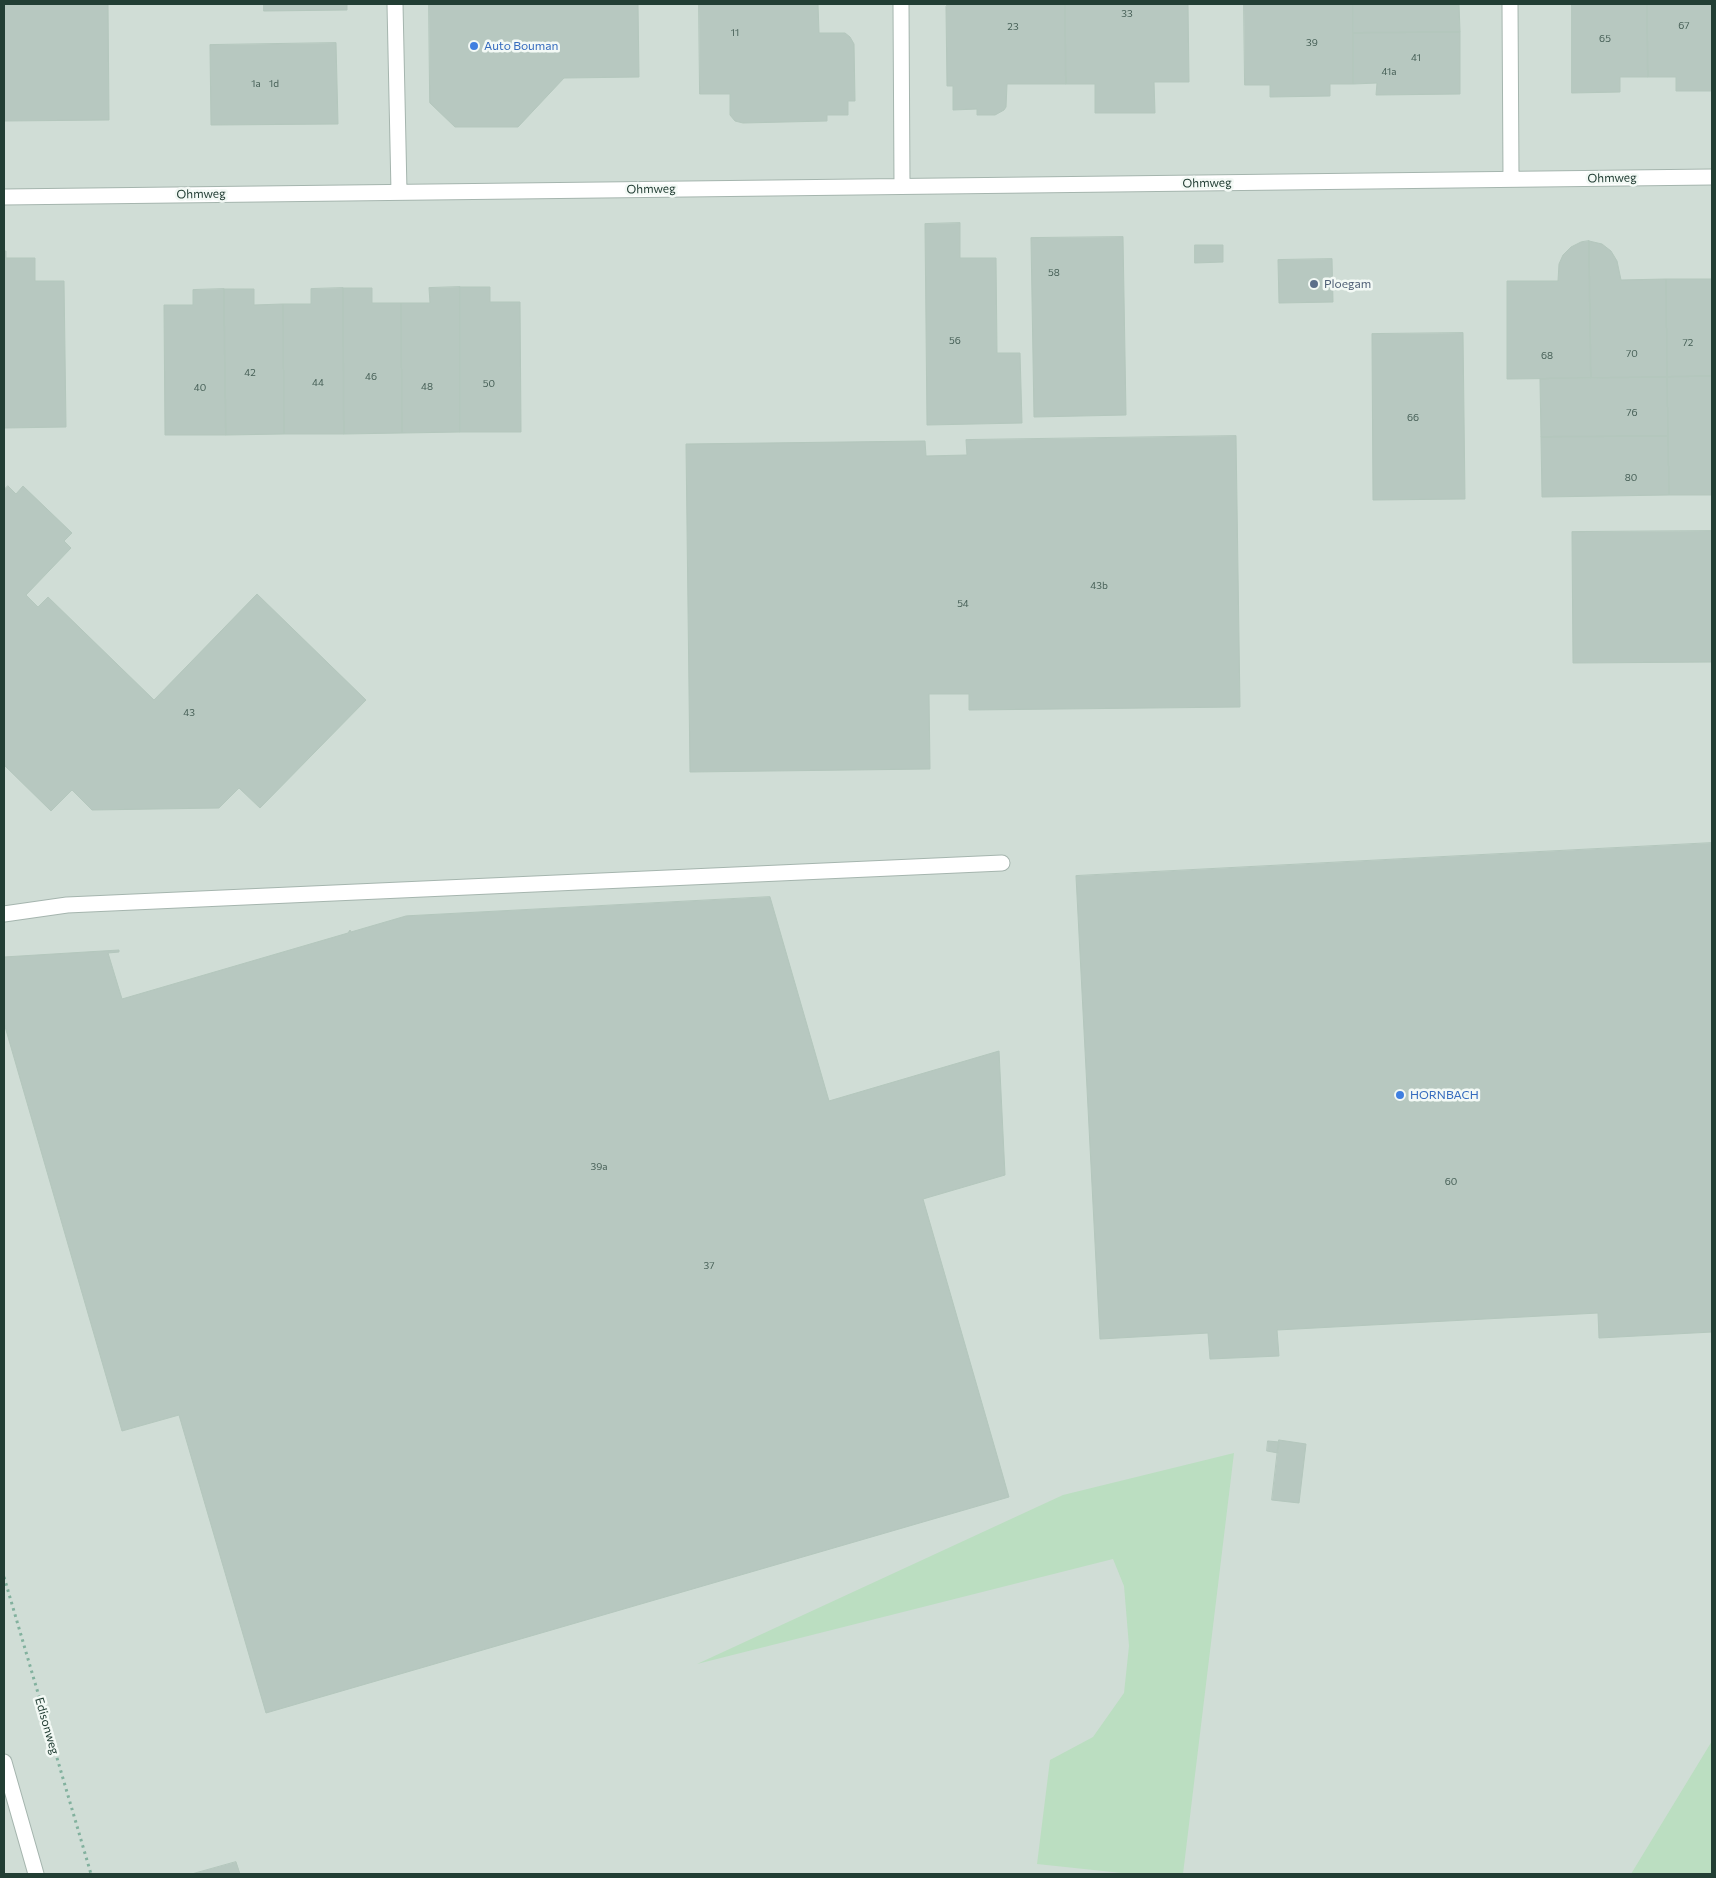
<!DOCTYPE html>
<html>
<head>
<meta charset="utf-8">
<style>
	body { margin:0 }
	#map { position:relative; width:1716px; height:1878px; overflow:hidden; background:#e2ede7; font-family:Commissioner,sans-serif }
	canvas { display:block }
	.frame { position:absolute; inset:0; border:5px solid #223e34; pointer-events:none }
</style>
</head>
<body>
<div id="map">
<canvas width="1716" height="1878"></canvas>
<div class="frame"></div>
</div>
<script>
const g = document.querySelector('canvas').getContext('2d');
g.lineJoin = 'round';
function fill(path, color) {
  g.fillStyle = color;
  g.fill(path, 'evenodd');
}
function trace(path, color, width, dash) {
  g.strokeStyle = color;
  g.lineWidth = width;
  g.lineCap = dash ? 'butt' : 'round';
  g.setLineDash(dash || []);
  g.stroke(path);
}
function label(font, color, halo, rows, align = 'center') {
  g.font = font + ' Commissioner,sans-serif';
  g.lineWidth = 5;
  g.setLineDash([]);
  g.textBaseline = 'middle';
  g.strokeStyle = halo;
  g.fillStyle = color;
  for (const [text, x, y, turn = 0] of rows) {
    g.save();
    g.translate(x, y);
    g.rotate((+turn || 0) * Math.PI / 180);
    g.textAlign = isNaN(turn) ? turn : align;
    if (halo) g.strokeText(text, 0, 0);
    g.fillText(text, 0, 0);
    g.restore();
  }
}
const built = new Path2D(`
	M4,4h1708v1817l-28,53h-1680z`);
const green = new Path2D(`
	M1234,1453l-51,421h-52l-94,-10 13,-104 43,-23 31,-44 5,-47 -5,-60 -11,-27 -416,105 366,-169z
	M1712,1741v133h-81z`);
const building = new Path2D(`
	M4,4h104l1,116 -105,1z
	M264,4h83v6l-83,1z
	M429,4h209l1,73 -75,1 -46,49h-63l-25,-24z
	M699,4h119l1,29h26l5,4 4,7 1,57h-7v14h-21v6l-84,2 -8,-2 -5,-6v-21h-30z
	M948,4h117l1,80h-59l-1,23 -2,3 -9,5h-18v-6l-24,1v-24h-6l-1,-79z
	M1065,4h123l1,78h-35l1,31h-60v-29h-29z
	M1244,4h109v80h-23v12l-60,1v-12h-25z
	M1353,4h106l1,28 -107,1z
	M1572,4h75l1,73h-28v15l-48,1z
	M1647,4h65v87h-36v-14h-28z
	M1460,32v62l-84,1 1,-12 -24,1v-51z
	M336,43l2,81 -127,1 -1,-80z
	M960,223v35h36l1,95h23l2,70 -95,2 -2,-201z
	M1123,237l3,178 -92,2 -3,-179z
	M1589,241l2,137 -84,1v-98h51l1,-17 4,-9 8,-8 10,-5z
	M1589,241l13,3 9,7 6,10 4,19 45,-1 1,98 -76,1z
	M1195,245h28v17l-28,1z
	M4,251h2v7h29v23h29l2,146 -62,1z
	M1332,259l1,43 -54,1 -1,-43z
	M1712,269v107l-45,1 -1,-98h45z
	M460,287h30v15h30l1,130h-61z
	M460,287v145l-58,1 -1,-130h29l-1,-15z
	M343,288l1,146h-60l-1,-130h28v-15z
	M343,288h29v15h29l1,130 -58,1z
	M224,289h30v16l29,-1 1,130 -58,1z
	M224,289l2,146h-61l-1,-130h29v-15z
	M1463,333l2,166 -92,1 -1,-166z
	M1712,376v119h-43l-2,-118z
	M1667,377l1,59 -127,1 -1,-58z
	M1236,436l4,271 -271,3v-16h-40l1,75 -240,3 -4,-328 239,-3 1,15 41,-1 -1,-15z
	M1668,436l1,59 -127,2 -1,-60z
	M8,486l8,8 7,-8 49,47 -8,8 7,7 -45,47 12,12 10,-10 106,103 103,-106 109,106 -106,108 -21,-20 -20,20 -127,2 -20,-20 -21,21 -47,-46v-275z
	M1712,531v131l-139,1 -1,-131z
	M1712,843v489l-113,6 -1,-25 -321,17 2,26 -69,3 -2,-26 -108,6 -24,-463z
	M770,897l59,204 170,-50 6,124 -82,24 86,298 -743,216 -87,-298 -57,16 -118,-408v-66l115,-7v2l-11,1 14,46 226,-66 2,-3 1,2 55,-16z
	M1279,1440l27,4 -7,59 -27,-3z
	M1268,1441l11,1 -1,11 -11,-2z
	M236,1862l4,12h-48z`);
const path = new Path2D(`
	M4,1577l87,297`);
const minor = new Path2D(`
	M395,4l4,188
	M901,4l1,182
	M1510,4l1,175
	M4,197l1708,-20
	M4,914l63,-9 935,-42
	M4,1762l32,112`);
const markers = [
	[474,46,5,"#3f7fe0"],
	[1314,284,5,"#5c6f8a"],
	[1400,1095,5,"#3f7fe0"]
];
const numberNames = [
	["33",1127,14],
	["67",1684,26],
	["23",1013,27],
	["11",735,33],
	["65",1605,39],
	["39",1312,43],
	["41",1416,58],
	["41a",1389,72],
	["1a",256,84],
	["1d",274,84],
	["58",1054,273],
	["56",955,341],
	["72",1688,343],
	["70",1632,354],
	["68",1547,356],
	["42",250,373],
	["46",371,377],
	["44",318,383],
	["50",489,384],
	["48",427,387],
	["40",200,388],
	["76",1632,413],
	["66",1413,418],
	["80",1631,478],
	["43b",1099,586],
	["54",963,604],
	["43",189,713],
	["39a",599,1167],
	["60",1451,1182],
	["37",709,1266]
];
const shopNames = [
	["Auto Bouman",484,46],
	["HORNBACH",1410,1095]
];
const streetNames = [
	["Ohmweg",1612,178,-1],
	["Ohmweg",1207,183,-1],
	["Ohmweg",651,189,-1],
	["Ohmweg",201,194,-1],
	["Edisonweg",47,1726,74]
];
const serviceNames = [
	["Ploegam",1324,284]
];
fill(built, '#d0ddd6');
fill(green, '#bbdec1');
fill(building, '#b7c8c0');
trace(building, '#b4c7bd', 1);
trace(minor, '#a5b5ae', 17);
trace(path, '#82b19e', 3, [2.5, 4]);
trace(minor, '#fff', 15);
for (const [x, y, r, color] of markers) {
  const dot = new Path2D();
  dot.arc(x, y, r, 0, 2 * Math.PI);
  g.fillStyle = color;
  g.fill(dot);
  trace(dot, '#f3f9f5', 2);
}
label('10px', '#476057', null, numberNames);
label('12px', '#366cbe', '#f3f9f5', shopNames, 'left');
label('12px', '#223e34', '#f3f9f5', streetNames);
label('12px', '#4e5e75', '#f3f9f5', serviceNames, 'left');
</script>
</body>
</html>
